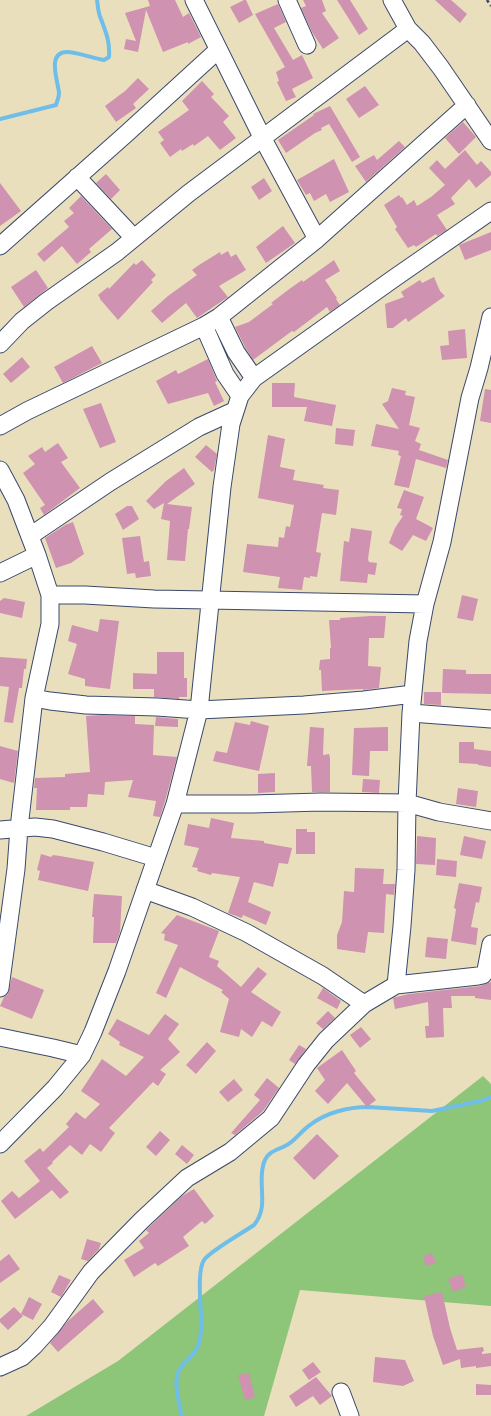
<!DOCTYPE html>
<html>
<head>
<meta charset="utf-8">
<style>
	body { margin:0 }
	canvas { display:block; background:#e9dfbc }
</style>
</head>
<body>
<canvas width="491" height="1416"></canvas>
<script>
const g = document.querySelector('canvas').getContext('2d');
g.lineJoin = 'round';
function fill(path, color) {
  g.fillStyle = color;
  g.fill(path, 'evenodd');
}
function trace(path, color, width, dash) {
  g.strokeStyle = color;
  g.lineWidth = width;
  g.lineCap = dash ? 'butt' : 'round';
  g.setLineDash(dash || []);
  g.stroke(path);
}
const green = new Path2D(`
	M483,1076l8,8v222l-191,-16 -36,126h-238l92,-55z`);
const stream = new Path2D(`
	M0,119l56,-14c1,-4 3,-7 3,-12 -1,-12 -13,-42 9,-41 12,1 24,6 36,8l5,-3c1,-16 -3,-24 -8,-38 -3,-6 -3,-13 -4,-19
	M181,1416c0,-13 -7,-25 -4,-39 2,-13 13,-17 19,-27 4,-7 5,-15 5,-23 1,-16 -5,-54 3,-67 6,-9 40,-28 50,-35 15,-18 4,-38 9,-59 3,-15 13,-15 24,-21 9,-5 14,-14 23,-20 15,-12 38,-18 58,-18l64,4 49,-10 10,-4`);
const building = new Path2D(`
	M148,0h27l8,17 6,-4 12,24 -13,7v-2l-25,10 -17,-42 -8,42 -14,-3 2,-10 10,2 -11,-28 25,-7z
	M244,0h2l7,15 -14,8 -9,-16z
	M303,0h19l4,11 -4,2 17,25 -16,11 -11,-17 -11,-24 5,-2z
	M337,0h13l18,29 -9,6z
	M435,0h16l16,14 -7,9z
	M278,4l8,18 -12,6 19,32 9,-5 11,23 -21,11 4,8 -10,4 -9,-19 2,-1 -3,-9 9,-5 -30,-53z
	M138,78l11,11 -16,15 3,4 -20,14 -11,-16 20,-15z
	M202,81l12,13 -3,3 18,19 -6,6 13,16 -16,12 -12,-14 -14,10 -1,-2 -11,7 -1,-2 -11,8 -10,-14 4,-3 -6,-8 31,-22 -7,-9z
	M365,86l14,19 -20,13 -13,-19z
	M330,106l30,51 -8,5 -23,-38 -8,4 1,2 -7,3 -29,20 -8,-13 36,-25 -1,-1z
	M463,122l13,15 -17,17 -14,-16z
	M399,141l6,6 -39,35 -11,-16 19,-11 3,5z
	M465,150l12,15 4,-4 10,11v3l-15,13 -7,-9 -18,19 4,6 -18,11 10,15 -10,6 -1,-2 -20,13 -2,-2 -6,3 -13,-19 2,-2 -13,-22 15,-10 2,3 1,-1 5,8 7,-5 3,6 14,-9 14,-12 -16,-17 8,-8 8,9z
	M334,159l15,33 -19,10 -4,-8 -12,7 -4,-8 -4,2 -9,-15z
	M106,174l14,16 -9,9 -15,-16z
	M264,178l8,13 -13,9 -8,-13z
	M0,183l21,28 -21,15z
	M81,196l31,33 -23,20 2,3 -14,12 -15,-18 -18,16 -7,-8 32,-27 -5,-6 10,-8 -5,-5z
	M283,226l12,17 -29,20 -10,-16z
	M491,232v18l-26,10 -6,-15z
	M228,251l3,6 5,-3 10,16 -27,16 9,11 -31,21 -11,-15 -24,20 -11,-12 17,-15 29,-21 -5,-5 7,-5 21,-13 1,3z
	M142,260l14,15 -5,5 2,2 -35,38 -18,-21v-1l-2,-3 10,-8 1,2 25,-26 2,2z
	M334,260l6,11 -15,9 12,18 -1,1 4,6 -10,7 -3,-5 -33,25 -2,-1 -39,29 -8,-13 -10,-20 14,-5 24,-18 -2,-1 17,-13 14,-10 1,2z
	M36,270l12,18 -24,19 -13,-20z
	M434,277l6,14 5,5 -37,26 -2,-4 -13,10h-6l-2,-24 19,-7 -3,-5 19,-12 2,3z
	M465,329l2,29 -25,2 -2,-14 9,-1 -1,-14z
	M92,346l10,17 -39,20 -9,-16z
	M22,357l8,10 -19,16 -8,-9z
	M208,359l9,22 -2,1 9,19 -10,5 -6,-13 -40,11 -12,-23 20,-11 2,4z
	M272,383h23l-1,14 42,8 -4,21 -28,-5 3,-14h-35z
	M392,388l14,3 -1,4 10,2 -6,28 11,3 -5,13 6,3 -2,6 29,10 -2,8 -30,-9 -7,29 -15,-3 7,-29 -3,-1 1,-4 -28,-5 5,-22 23,5 -17,-25 6,-3z
	M485,389l6,1v33l-11,-2z
	M101,403l15,39 -16,6 -17,-39z
	M336,428l19,2 -2,16 -18,-2z
	M268,435l17,4 -5,28 15,3 -2,10 31,5 -1,3 16,2 -3,25 -14,-2 -6,39 5,1 -4,24 -7,-1v2l-6,-1 -2,13 -24,-2 2,-11 -37,-5 4,-28 31,3 1,-10 5,1 2,-12 4,1 4,-22 -36,-7z
	M58,443l10,15 -7,4 19,26 -36,27 -4,-7 5,-3 -22,-32 12,-9 -7,-8 14,-9 3,5z
	M206,445l11,9 -3,16 -2,2 -17,-15z
	M184,468l11,16 -28,20 25,3 -3,22h-1l-3,32 -18,-1 3,-39 -9,-2 3,-16 -10,6 -8,-8 20,-20z
	M404,490l20,7 -8,22 17,9 -7,13 -13,-6 -11,16 -13,-8 6,-15 8,-12 -3,-1 2,-6 -5,-1z
	M127,506h5l7,13 -16,11 -8,-16z
	M73,522l11,32 -13,9 -15,5 -11,-30 20,-13z
	M351,528l21,3 -4,28 1,3 8,1 -2,12 -7,-1 -1,9 -27,-2 4,-40 5,1z
	M140,536l4,26 5,-1 2,15 -15,2 -1,-5 -8,1 -5,-36z
	M462,595l16,4 -5,22 -16,-3z
	M4,598l21,4 -3,16 -22,-5v-12z
	M371,616h15l-2,22h-15l-1,28 13,1 -2,21 -16,2v-1l-41,2 -1,-21h-2l1,-10 10,-1v-11h1l-2,-28h11v-2z
	M100,619l19,2 -9,68 -25,-3v-7l-17,-5 9,-30 -9,-3 4,-16 26,7z
	M157,652h27v26h3v19h-8v2l-25,-2v-8h-21v-16l24,1z
	M0,657l27,2 -1,10h-2l-2,19h-3l-6,35 -9,-1 5,-35 -9,-1z
	M443,669l23,1v4h25v20l-49,-1z
	M424,692h17v13l-17,-1z
	M101,715l34,1v8l19,1 -1,30 24,2 -12,44 -5,16 -7,-1 3,-15 -28,-4 5,-17 -28,2 -1,13 -16,-1 -1,13h-17v3h-34l1,-22h-3l1,-10 30,-1v-3l25,-2 -4,-56z
	M156,717l22,2v8l-23,-1z
	M251,721l18,5 -10,45 -46,-10 3,-10 11,2 8,-31 15,3z
	M310,727l14,1 -1,27 6,-1 1,4v34h-18l-1,-26h-4z
	M388,727v24h-18l-1,25 -17,-1 2,-47z
	M459,742h15v7l17,2v16l-13,-2v-1l-19,-1z
	M0,746l18,5 -4,32 -14,-4z
	M275,773v19l-17,1v-19z
	M363,779l17,1 -1,13 -17,-1z
	M458,788l20,3 -2,16 -20,-3z
	M211,818l23,5 -3,15 33,3v2l28,5 -4,16 -9,-1 -6,24 -19,-5 -6,20 23,10 -5,13 -23,-10 -1,3 -14,-5 12,-36 -28,-4 -1,2 -14,-4 1,-3 -6,-1 7,-19 -15,-3 4,-21 21,4z
	M296,829h11v3h8v22h-19z
	M417,836l19,2 -1,27 -19,-1z
	M464,836l22,5 -4,18 -22,-4z
	M41,854l10,3 2,-2 7,1 34,6 -6,29 -50,-11 2,-9 -3,-1z
	M437,859l20,2 -1,16 -20,-2z
	M355,868l29,1 -1,15h12l-1,11 -8,-1 -2,39 -16,-1 -3,21 -28,-4v-14l5,-13 2,-31 10,1z
	M459,883l23,4 -3,16 -3,-1 -5,25 7,1 -2,17 -25,-4 5,-32 -2,-1z
	M94,894l28,2 -2,36 -4,11h-23l1,-26h-2z
	M177,915l42,16 -10,26 10,4 -2,5 24,21 17,-20 9,7 -16,18 30,20 -9,15 -10,-6 -10,16 -11,-8 -2,8 -19,-5 9,-33 -8,-7 2,-2 -43,-23 -14,31 -10,-5 22,-48 -14,-5 1,-6 -4,-1z
	M427,937l21,2 -2,20 -21,-2z
	M12,977l32,13 -12,29 -32,-13 4,-9 4,-3z
	M491,982v18l-16,-2v-2h-24l1,12h-9l1,29 -18,1 -1,-12h4l-1,-24 -33,7 -2,-11 3,-1 13,-3 71,-8z
	M323,988l18,13 -4,8 -20,-11z
	M328,1011l7,7 -12,11 -7,-6z
	M165,1014l14,10 -11,15 12,13 -20,18 6,4 -8,12 -5,-4 -44,46 6,5 -14,19 -11,-8 -8,11 -12,-10 -18,17 1,1 -6,5 22,24 -9,7 -8,-9 -37,29 -14,-18 11,-10 7,7 21,-17 -16,-20 16,-13 3,4 26,-25 -3,-3 10,-12 9,7 15,-15 -19,-13 21,-32 24,17 18,-19 -25,-12 1,-3 -12,-8 9,-15 32,16z
	M361,1027l10,12 -11,9 -10,-13z
	M207,1042l9,9 -20,23 -10,-9z
	M299,1045l7,4 -11,15 -6,-4z
	M342,1050l14,21 -2,2 22,27 -9,7 -20,-24 -19,21 -13,-13 10,-11 -8,-12z
	M267,1078l12,10 -16,23 -28,24 -4,-2 29,-33 -6,-5z
	M234,1079l9,11 -15,12 -9,-10z
	M160,1131l10,9 -14,16 -10,-9z
	M317,1134l22,22 -25,24 -21,-22z
	M182,1145l12,10 -7,9 -12,-10z
	M194,1189l20,27 -9,8 -3,-3 -19,16 6,9 -31,20 -3,-3 -21,14 -10,-17 20,-12 -5,-7 10,-8 -3,-3 36,-34z
	M87,1239l14,4 -2,6 -11,12 -7,-2z
	M432,1253l4,10 -10,3 -3,-10z
	M9,1254l11,15 -20,14v-22z
	M462,1274l4,13 -13,5 -5,-13z
	M59,1275l12,5 -10,17 -10,-5z
	M442,1292l8,36 7,22 26,-3 1,4 -2,1v2l9,-1v13l-15,2v-2l-15,2 -1,-9 -17,6 -10,-29 -9,-40z
	M29,1297l13,7 -9,16 -12,-6z
	M93,1299l11,13 -46,40 -8,-9 18,-22z
	M14,1307l9,9 -15,14 -8,-8v-3z
	M375,1357l30,3 9,21 -11,5 -30,-4z
	M313,1362l8,10 -12,8 -7,-10z
	M249,1373l6,24 -10,3 -7,-25z
	M316,1377l16,19 -12,9 -7,-9 -17,11 -7,-11z
	M476,1384l15,1v10h-15z`);
const path = new Path2D(`
	M487,0l4,6`);
const minor = new Path2D(`
	M194,0l69,139 54,100 150,-134
	M287,0l20,45
	M392,0l16,29 14,14 19,25 50,73
	M77,177l57,61
	M0,246l126,-112 92,-84
	M219,317l17,35 18,26
	M204,326l21,48 15,22
	M0,344l22,-23 24,-19 71,-50 72,-59 219,-164
	M0,426l27,-15 177,-85 15,-9 98,-78
	M0,470l16,30 21,55 13,40v29l-16,74 -15,130 -3,41 -16,119
	M30,536l80,-54 89,-55 35,-16
	M0,573l37,-18
	M50,595h35l69,4 271,5
	M34,698l16,3 36,4 71,2 42,3 105,-5 60,-5 49,-6
	M411,713l80,6
	M175,804h77l69,-2 86,1 32,9 52,9
	M0,830l35,-3 18,2 50,13 53,16
	M145,890l47,17 55,26 76,43 41,28
	M396,985l6,-59 4,-56 1,-67 4,-90 7,-72 7,-37 17,-62 28,-144 9,-30 12,-51
	M0,1037l53,11 29,7
	M0,1144l55,-56 27,-33 11,-23 24,-61 58,-167 24,-94 23,-223 9,-63 9,-28 14,-18 139,-99 98,-68
	M0,1367l22,-10 12,-11 18,-20 39,-54 51,-52 45,-42 43,-26 41,-34 35,-53 20,-25 38,-36 32,-19 82,-9 5,-1 3,-5 5,-26
	M341,1392l9,24`);
fill(green, '#8dc579');
trace(stream, '#6ebee9', 4);
fill(building, '#cf92b0');
trace(minor, '#3a496c', 19);
trace(path, '#3a496c', 2.5, [3, 3]);
trace(minor, '#fff', 17);
</script>
</body>
</html>
